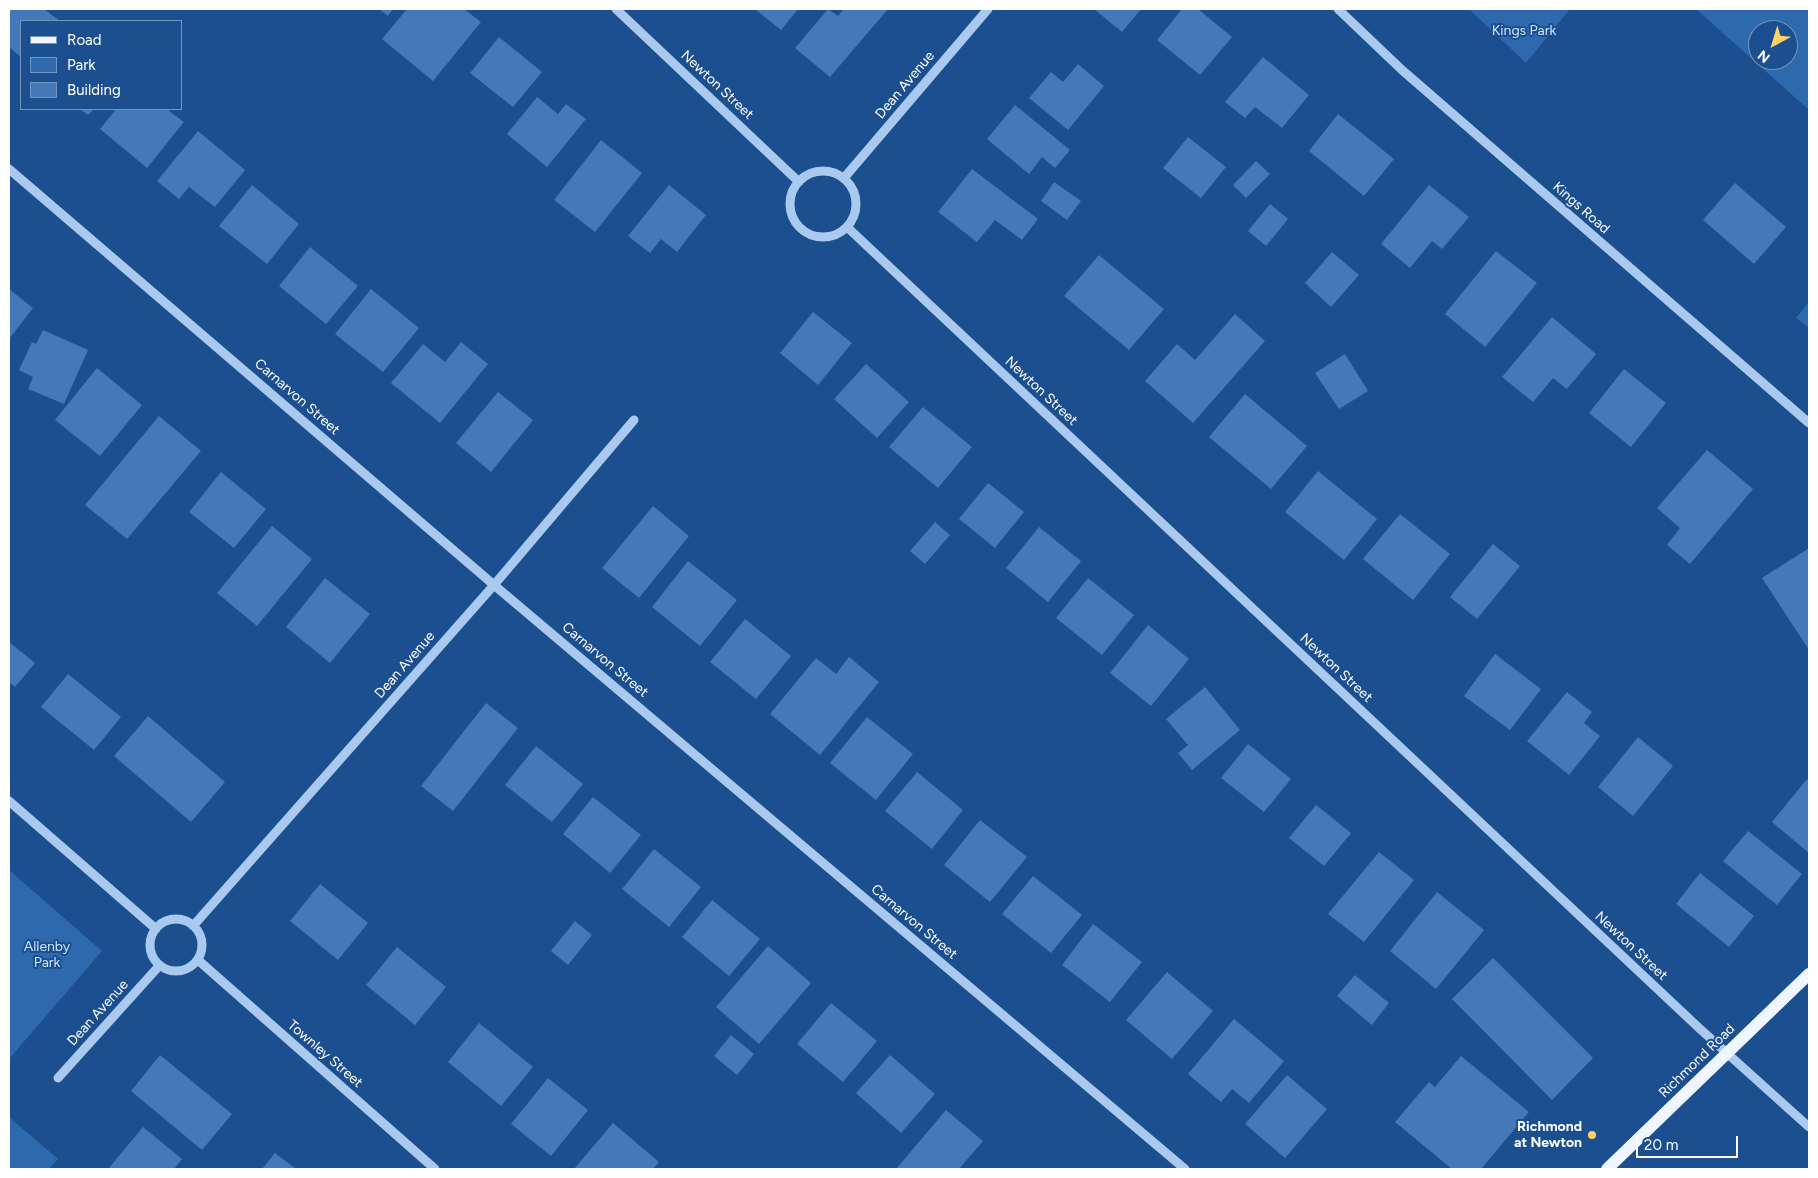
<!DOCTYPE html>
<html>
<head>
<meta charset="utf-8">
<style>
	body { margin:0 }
	#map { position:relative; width:1818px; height:1178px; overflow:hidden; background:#1b4f8f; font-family:Figtree,sans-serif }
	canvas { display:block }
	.frame { position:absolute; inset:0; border:10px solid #fff; pointer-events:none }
	.legend { position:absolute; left:20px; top:20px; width:162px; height:90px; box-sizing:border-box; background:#1b4f8f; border:1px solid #7695bc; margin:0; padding:6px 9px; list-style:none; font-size:15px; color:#fff }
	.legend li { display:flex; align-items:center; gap:10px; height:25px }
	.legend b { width:25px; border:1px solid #7695bc }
	.north { position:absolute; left:1748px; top:20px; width:50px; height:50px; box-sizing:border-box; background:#1b4f8f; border:1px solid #7695bc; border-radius:50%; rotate:219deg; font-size:14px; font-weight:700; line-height:20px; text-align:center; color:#fff }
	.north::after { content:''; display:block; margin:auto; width:18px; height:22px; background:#ffd166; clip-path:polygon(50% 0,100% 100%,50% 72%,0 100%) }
	.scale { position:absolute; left:1636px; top:1136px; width:102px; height:22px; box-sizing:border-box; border:2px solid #fff; border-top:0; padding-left:6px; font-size:15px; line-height:18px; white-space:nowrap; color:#fff; -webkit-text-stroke:4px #1b4f8f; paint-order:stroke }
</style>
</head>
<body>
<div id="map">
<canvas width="1818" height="1178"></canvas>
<div class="frame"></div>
<ul class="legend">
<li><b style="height:6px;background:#f0f6ff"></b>Road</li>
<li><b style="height:14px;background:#2e69ad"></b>Park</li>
<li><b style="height:14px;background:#4478b7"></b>Building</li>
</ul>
<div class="north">N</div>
<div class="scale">20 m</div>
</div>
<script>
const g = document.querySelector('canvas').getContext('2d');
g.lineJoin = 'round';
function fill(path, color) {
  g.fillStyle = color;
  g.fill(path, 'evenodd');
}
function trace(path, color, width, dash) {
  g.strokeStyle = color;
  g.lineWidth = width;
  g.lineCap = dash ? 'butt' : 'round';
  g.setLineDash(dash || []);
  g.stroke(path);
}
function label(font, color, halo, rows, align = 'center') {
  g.font = font + ' Figtree,sans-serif';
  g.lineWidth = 4;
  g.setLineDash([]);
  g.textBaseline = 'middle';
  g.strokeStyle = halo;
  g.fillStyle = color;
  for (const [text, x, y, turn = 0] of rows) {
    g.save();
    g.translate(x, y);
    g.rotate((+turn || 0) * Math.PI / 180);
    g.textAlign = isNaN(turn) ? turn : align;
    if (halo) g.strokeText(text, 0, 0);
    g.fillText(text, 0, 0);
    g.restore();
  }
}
const green = new Path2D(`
	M1469,9h101l-44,54z
	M1696,9h113v101zM1758,30h30v30h-30z
	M1809,302v26l-13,-10z
	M9,870l93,81 -93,108z
	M9,1117l49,42 -9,10h-40z`);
const building = new Path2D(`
	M9,9h35l16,12h-39v36l-12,-10z
	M379,9h14l-5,7z
	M407,9h57l17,13 -48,59 -51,-42z
	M755,9h43l-17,21z
	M828,9l10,7 6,-7h44l-58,68 -35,-29z
	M1094,9h47l-19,23z
	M1182,9h16l34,28 -32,38 -43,-35z
	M499,37l43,35 -29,35 -43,-34z
	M1263,57l46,38 -27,33 -27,-21 -10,11 -20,-16z
	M1078,64l26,22 -36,44 -39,-32 22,-26 12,10z
	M537,97l21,17 8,-10 20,15 -39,48 -40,-33z
	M1015,105l55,45 -15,18 -13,-11 -13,17 -42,-35z
	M80,109h14l-6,6z
	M116,109h55l-2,2 15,11 -37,46 -47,-39z
	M1338,114l56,45 -30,37 -55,-45z
	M198,131l47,39 -30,37 -26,-20 -10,12 -22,-18z
	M1188,137l38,30 -25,31 -38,-30z
	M601,140l41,33 -47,59 -41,-32z
	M1256,161l14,13 -24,24 -13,-13z
	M972,169l66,50 -16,21 -27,-20 -18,22 -39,-30z
	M1054,182l27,19 -14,19 -26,-19z
	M1735,183l51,44 -32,37 -51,-44z
	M252,185l47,39 -32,40 -48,-38z
	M669,185l37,30 -29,37 -16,-13 -11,14 -22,-17z
	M1429,185l40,32 -27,32 -10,-8 -22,27 -29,-24z
	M1270,204l18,15 -22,27 -18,-15z
	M310,247l48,39 -32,38 -47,-38z
	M1496,251l41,32 -52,64 -40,-33z
	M1332,252l27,23 -28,32 -26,-24z
	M1099,255l65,54 -35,41 -65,-54z
	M9,289l24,19 -24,31z
	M371,289l48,39 -36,44 -48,-38z
	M813,312l39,31 -34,42 -38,-32z
	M1235,314l30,27 -72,82 -48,-42 32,-37 18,16z
	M1552,317l44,37 -29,35 -14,-11 -20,24 -31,-25z
	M43,330l45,20 -24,54 -36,-15 5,-12 -14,-7 13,-28 4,2z
	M461,342l27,22 -48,59 -49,-40 32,-39 22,18z
	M1345,354l23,37 -29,18 -24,-36z
	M866,364l43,38 -32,36 -43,-39z
	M97,368l45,37 -42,51 -45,-36z
	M1624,369l42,34 -35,44 -42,-34z
	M498,392l35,28 -42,52 -35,-29z
	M1245,394l62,52 -36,43 -62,-52z
	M923,407l49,40 -34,41 -49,-41z
	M159,416l42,35 -74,88 -42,-34z
	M1707,450l46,39 -63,75 -23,-19 13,-17 -23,-20z
	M1318,471l59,48 -33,41 -59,-48z
	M221,472l45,37 -32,39 -45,-36z
	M988,483l36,29 -29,36 -36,-29z
	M653,506l36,30 -50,62 -37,-30z
	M1400,514l50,40 -37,46 -50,-41z
	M935,522l15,13 -25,29 -15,-13z
	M272,526l40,33 -55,67 -40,-33z
	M1039,527l42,34 -33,41 -42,-34z
	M1493,544l27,22 -43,53 -27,-22z
	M1809,548v102l-47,-72z
	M688,561l49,39 -37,46 -48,-39z
	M325,578l45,36 -40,49 -44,-36z
	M1088,578l46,37 -32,40 -46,-37z
	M745,619l46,37 -35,43 -46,-37z
	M1148,625l41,34 -38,47 -41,-33z
	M9,642l26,21 -20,24 -6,-5z
	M1495,654l46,35 -31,41 -46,-34z
	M849,657l30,25 -59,73 -50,-41 46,-56 20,16z
	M68,674l53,43 -27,33 -53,-43z
	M1205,687l35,43 -48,40 -14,-17 10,-8 -22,-26z
	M1567,692l25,20 -8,11 16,13 -31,39 -42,-34z
	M486,703l32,25 -65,83 -32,-25z
	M148,716l77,66 -34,40 -77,-66z
	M867,717l46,37 -37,46 -46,-37z
	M1638,737l35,29 -40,50 -35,-29z
	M1248,744l43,35 -27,33 -43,-34z
	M536,746l47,38 -31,38 -47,-37z
	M917,772l46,38 -31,39 -47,-38z
	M1807,779l2,2v72l-37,-31z
	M593,797l48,38 -31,38 -47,-39z
	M1316,805l35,28 -27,33 -35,-28z
	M980,820l47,37 -37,45 -46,-37z
	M1748,831l54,43 -25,31 -54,-44z
	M654,849l47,38 -32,40 -47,-38z
	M1379,852l35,28 -50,62 -36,-28z
	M1700,873l54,43 -25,31 -53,-43z
	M1033,876l49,39 -31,38 -49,-39z
	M320,884l48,39 -30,37 -48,-39z
	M1437,892l47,38 -48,59 -46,-38z
	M712,900l48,39 -31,37 -47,-39z
	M575,921l17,14 -24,30 -17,-14z
	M1093,924l49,38 -32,40 -48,-37z
	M768,946l43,37 -52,61 -43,-37z
	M397,947l49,40 -31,38 -49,-40z
	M1493,958l100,100 -41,42 -100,-101z
	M1167,972l46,39 -41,48 -46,-39z
	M1355,975l34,28 -17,22 -35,-29z
	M831,1003l46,38 -34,41 -46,-38z
	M1234,1019l50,42 -35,42 -17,-14 -11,13 -33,-28z
	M479,1023l54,44 -32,39 -53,-44z
	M731,1035l23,19 -17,21 -23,-19z
	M160,1055l72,59 -30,36 -71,-59z
	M890,1055l45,39 -34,39 -45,-40z
	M1461,1056l68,56 -48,57h-29l-57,-47 34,-40 6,5z
	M1287,1075l40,34 -42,49 -40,-34z
	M548,1078l40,32 -37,46 -40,-32z
	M946,1110l37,31 -24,28h-63z
	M613,1123l46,39 -6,7h-79z
	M143,1127l39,32 -8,10h-66z
	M275,1153l21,16h-34z`);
const minor = new Path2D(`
	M616,9l183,173
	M1338,9l64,61 407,353
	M9,169l485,416 691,584
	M790 204a33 33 0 1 1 66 0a33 33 0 1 1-66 0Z
	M844,178l144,-169
	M847,227l852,801 110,99
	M9,801l147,128
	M150 945a26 26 0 1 1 52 0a26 26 0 1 1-52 0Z
	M193,926l301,-341 140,-165
	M198,960l237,209
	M58,1078l101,-112`);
const major = new Path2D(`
	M1607,1169l202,-195`);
const markers = [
	[1592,1135,5,"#ffd166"]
];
const parkNames = [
	["Kings Park",1524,31],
	["Allenby",47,947],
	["Park",47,963]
];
const streetNames = [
	["Newton Street",717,85,43],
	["Dean Avenue",905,85,-50],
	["Kings Road",1581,208,41],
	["Newton Street",1041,391,43],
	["Carnarvon Street",297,397,41],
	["Carnarvon Street",605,660,40],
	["Dean Avenue",405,665,-49],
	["Newton Street",1336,668,43],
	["Carnarvon Street",914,922,40],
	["Newton Street",1631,946,43],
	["Dean Avenue",98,1013,-48],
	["Townley Street",325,1054,41],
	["Richmond Road",1697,1061,-44]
];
const poiNames = [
	["Richmond",1582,1127],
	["at Newton",1582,1143]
];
fill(green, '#2e69ad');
fill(building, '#4478b7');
trace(minor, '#a9c9ee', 9);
trace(major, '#f0f6ff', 12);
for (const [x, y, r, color] of markers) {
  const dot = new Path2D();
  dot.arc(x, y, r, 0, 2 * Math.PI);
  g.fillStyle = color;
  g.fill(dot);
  trace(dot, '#1b4f8f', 2);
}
label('14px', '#cfe3fa', '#1b4f8f', parkNames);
label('14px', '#fff', '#1b4f8f', streetNames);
label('bold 14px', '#fff', '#1b4f8f', poiNames, 'right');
</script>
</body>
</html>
